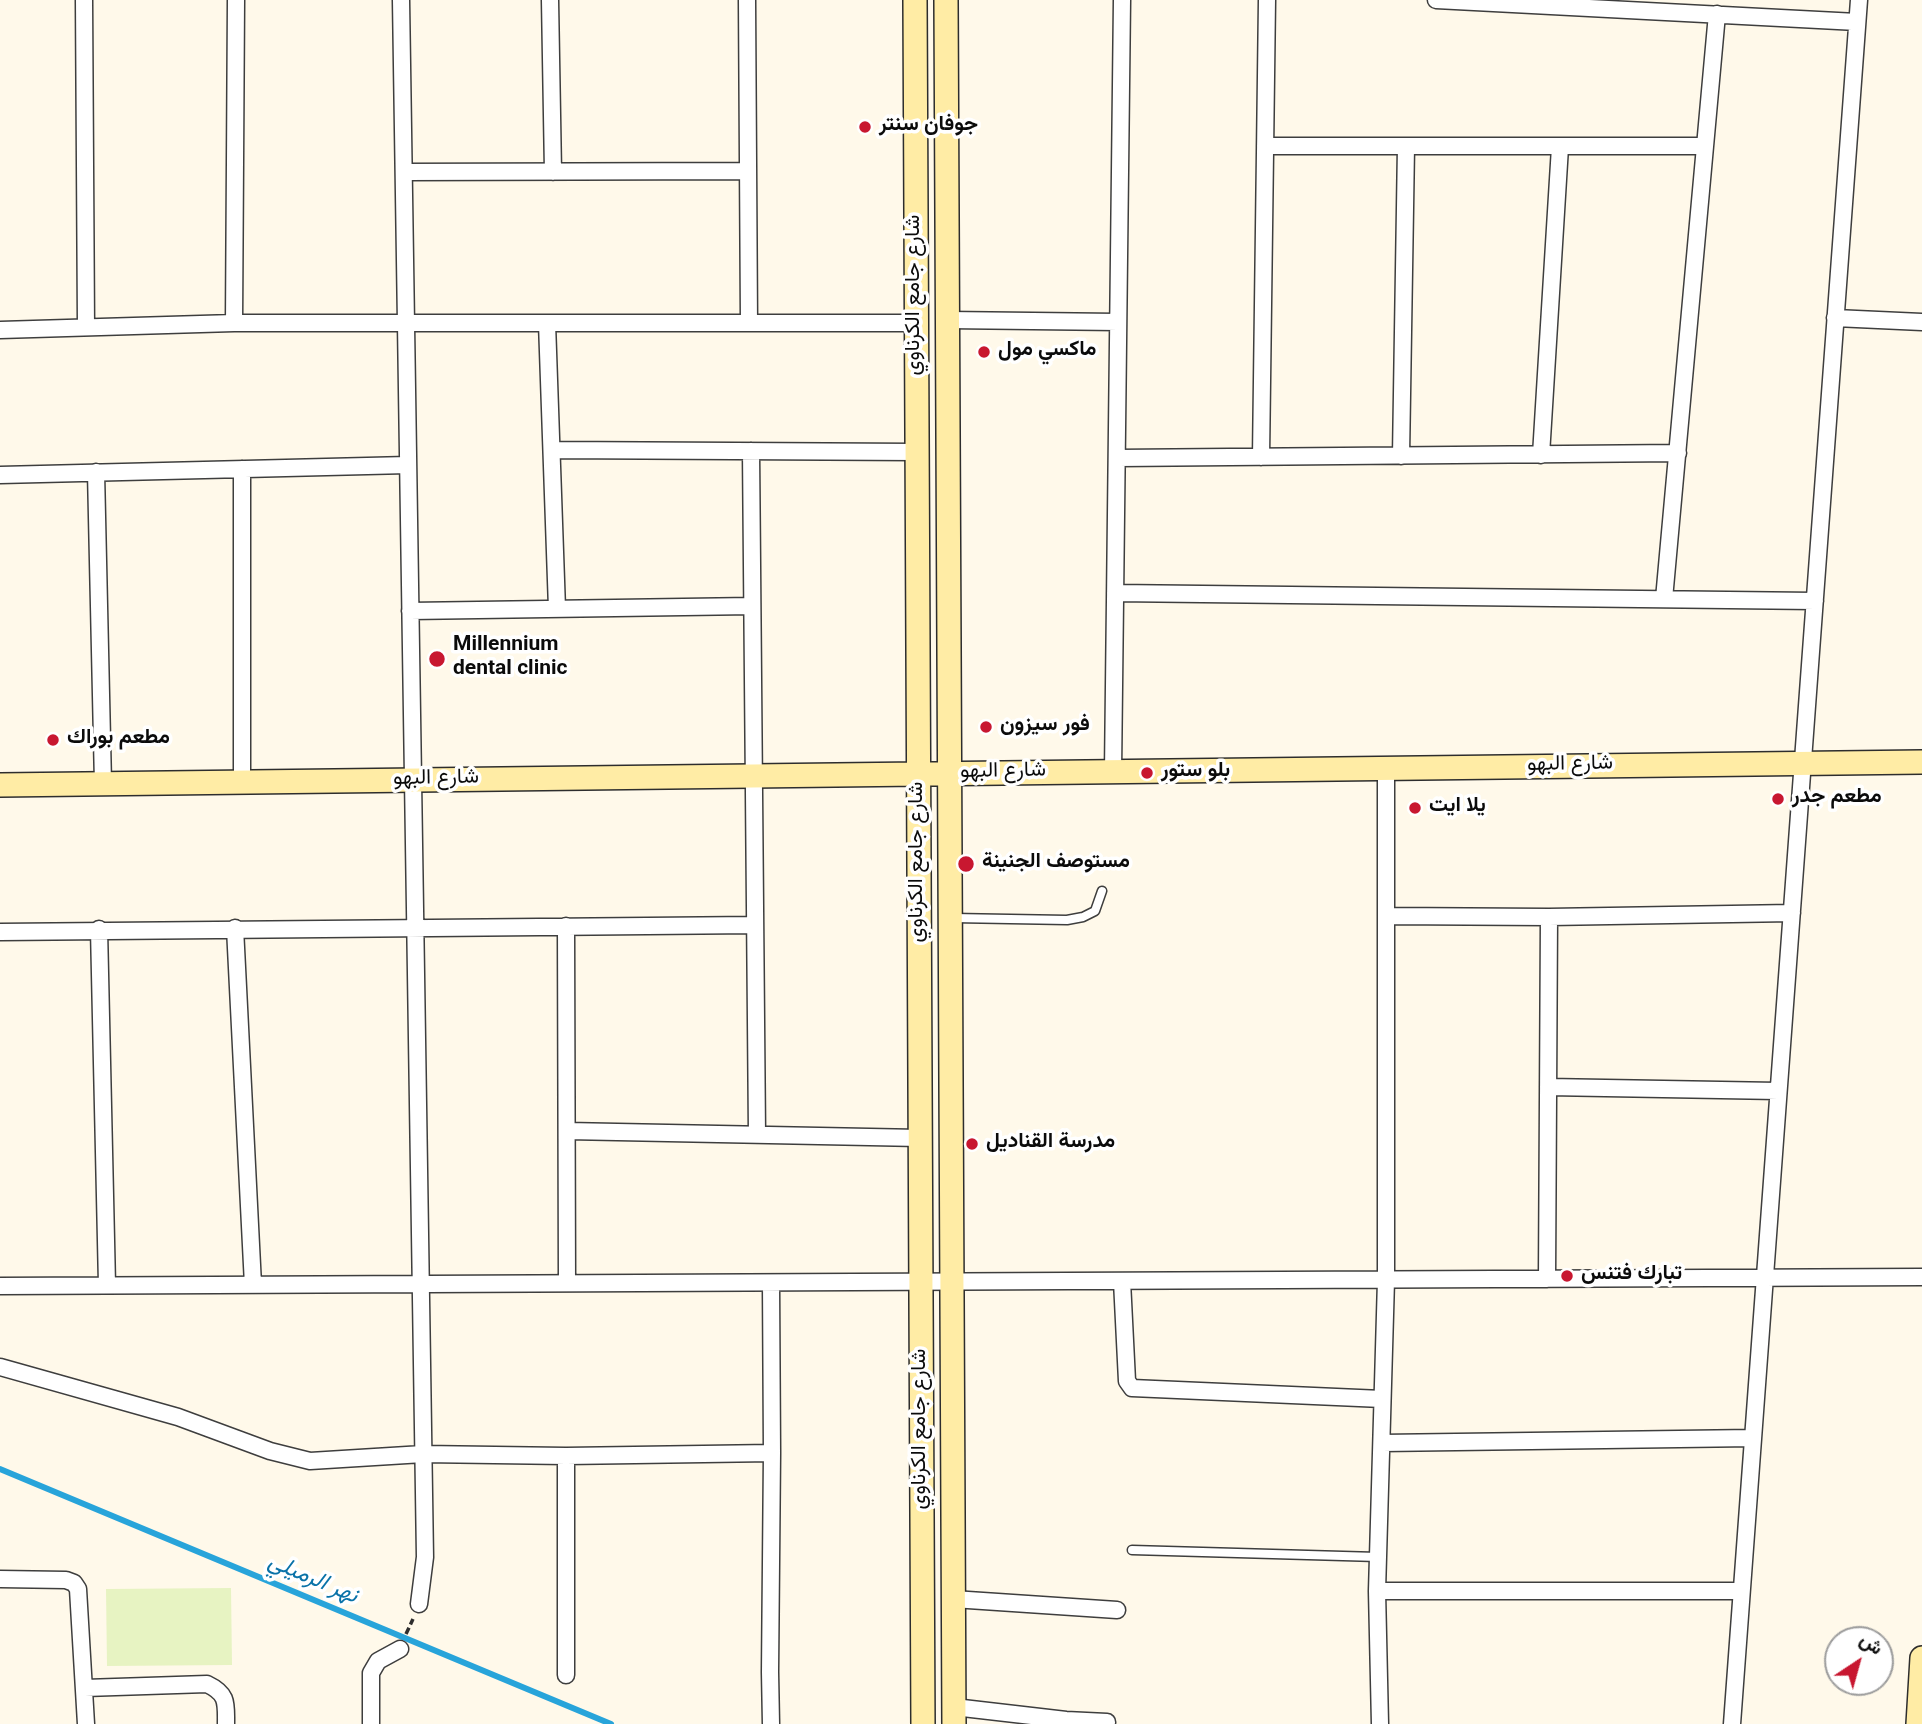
<!DOCTYPE html>
<html>
<head>
<meta charset="utf-8">
<style>
	body { margin:0 }
	#map { position:relative; width:1922px; height:1724px; overflow:hidden; background:#fff9ea; font-family:Georgia,Vazirmatn,serif }
	canvas { display:block }
	.north { position:absolute; left:1824px; top:1626px; width:70px; height:70px; box-sizing:border-box; background:#fff; border:2px solid #9d9d9d; border-radius:50%; rotate:36deg; font-size:19px; font-weight:700; line-height:28px; text-align:center; color:#0b0b0b }
	.north::after { content:''; display:block; margin:auto; width:24px; height:32px; background:#c81730; clip-path:polygon(50% 0,100% 100%,50% 72%,0 100%) }
</style>
</head>
<body>
<div id="map">
<canvas width="1922" height="1724"></canvas>
<div class="north">ش</div>
</div>
<script>
const g = document.querySelector('canvas').getContext('2d');
g.lineJoin = 'round';
function fill(path, color) {
  g.fillStyle = color;
  g.fill(path, 'evenodd');
}
function trace(path, color, width, dash) {
  g.strokeStyle = color;
  g.lineWidth = width;
  g.lineCap = dash ? 'butt' : 'round';
  g.setLineDash(dash || []);
  g.stroke(path);
}
function label(font, color, halo, rows, align = 'center') {
  g.font = font + ' Georgia,Vazirmatn,serif';
  g.lineWidth = 7;
  g.setLineDash([]);
  g.textBaseline = 'middle';
  g.strokeStyle = halo;
  g.fillStyle = color;
  for (const [text, x, y, turn = 0] of rows) {
    g.save();
    g.translate(x, y);
    g.rotate((+turn || 0) * Math.PI / 180);
    g.textAlign = isNaN(turn) ? turn : align;
    if (halo) g.strokeText(text, 0, 0);
    g.fillText(text, 0, 0);
    g.restore();
  }
}
const pitch = new Path2D(`
	M231,1588l1,77 -125,1 -1,-77z`);
const stream = new Path2D(`
	M0,1469l611,255`);
const path = new Path2D(`
	M406,1634l7,-15`);
const lane = new Path2D(`
	M953,918l114,2 16,-3 12,-6 7,-20
	M1132,1550l246,7`);
const street = new Path2D(`
	M84,0l2,327
	M401,0l24,1557 -6,47
	M550,0l3,172
	M747,0l2,323
	M1436,0l421,22
	M1265,146h440
	M405,172l343,-1
	M1835,318l87,4
	M947,320l171,2
	M234,323l2,-323
	M547,323l10,286
	M0,330l234,-7h682
	M552,450l365,2
	M751,451l6,683
	M1541,455l19,-308
	M1401,456l5,-310
	M1261,457l6,-457
	M1118,458l560,-5
	M96,472l7,312
	M0,475l408,-10
	M1115,593l700,8
	M1664,599l53,-585
	M410,611l342,-5
	M1113,772l9,-772
	M242,782v-313
	M1386,916l163,1 243,-4
	M566,926l1,357
	M235,928l18,357
	M99,929l8,356
	M0,932l755,-7
	M1548,1087l230,4
	M567,1131l353,7
	M1547,1279l2,-362
	M1122,1281l5,100 5,7 250,11
	M771,1283l1,170 -2,219 1,52
	M0,1286l1922,-9
	M0,1367l178,50 92,34 40,10 113,-7 143,2 206,-3
	M1382,1443l371,-5
	M0,1579l66,1 8,3 4,6 8,135
	M1377,1591h364
	M953,1599l164,11
	M566,1675v-219
	M85,1688l122,-4c21,10 19,19 19,40
	M954,1707l112,13 41,2
	M371,1724v-51l7,-12 22,-12
	M1380,1724l-3,-133 9,-311v-512
	M1732,1724l127,-1724`);
const secondary = new Path2D(`
	M915,0l8,1724
	M946,0l8,1724
	M0,785l1922,-23
	M1918,1724l4,-66`);
const markers = [
	[865,127,7,"#c81730"],
	[984,352,7,"#c81730"],
	[437,659,9,"#c81730"],
	[986,727,7,"#c81730"],
	[53,740,7,"#c81730"],
	[1147,773,7,"#c81730"],
	[1778,799,7,"#c81730"],
	[1415,808,7,"#c81730"],
	[966,864,9,"#c81730"],
	[972,1144,7,"#c81730"],
	[1567,1276,7,"#c81730"]
];
const poiNames = [
	["جوفان سنتر",879,127],
	["ماكسي مول",998,352],
	["Millennium",453,647],
	["dental clinic",453,671],
	["فور سيزون",1000,727],
	["مطعم بوراك",67,740],
	["بلو ستور",1161,773],
	["مطعم جدر",1792,799],
	["يلا ايت",1429,808],
	["مستوصف الجنينة",982,864],
	["مدرسة القناديل",986,1144],
	["تبارك فتنس",1581,1276]
];
const streetNames = [
	["شارع جامع الكرناوي",916,295,-90],
	["شارع البهو",1570,766,-1],
	["شارع البهو",1003,773,-1],
	["شارع البهو",436,780,-1],
	["شارع جامع الكرناوي",919,862,-90],
	["شارع جامع الكرناوي",922,1429,-90]
];
const waterNames = [
	["نهر الرميلي",312,1581,23]
];
fill(pitch, '#e7f3c2');
trace(stream, '#28a4da', 6);
trace(lane, '#3e3e3e', 11);
trace(street, '#3e3e3e', 19);
trace(secondary, '#2d2d2d', 26);
trace(path, '#2d2d2d', 3.5, [7, 3.5]);
trace(lane, '#fff', 8);
trace(street, '#fff', 16);
trace(secondary, '#ffeca5', 23);
for (const [x, y, r, color] of markers) {
  const dot = new Path2D();
  dot.arc(x, y, r, 0, 2 * Math.PI);
  g.fillStyle = color;
  g.fill(dot);
  trace(dot, '#fff', 2.5);
}
label('bold 21px', '#0b0b0b', '#fff', poiNames, 'left');
label('21px', '#0b0b0b', '#fff', streetNames);
label('italic 23px', '#0972a8', '#fff', waterNames);
</script>
</body>
</html>
